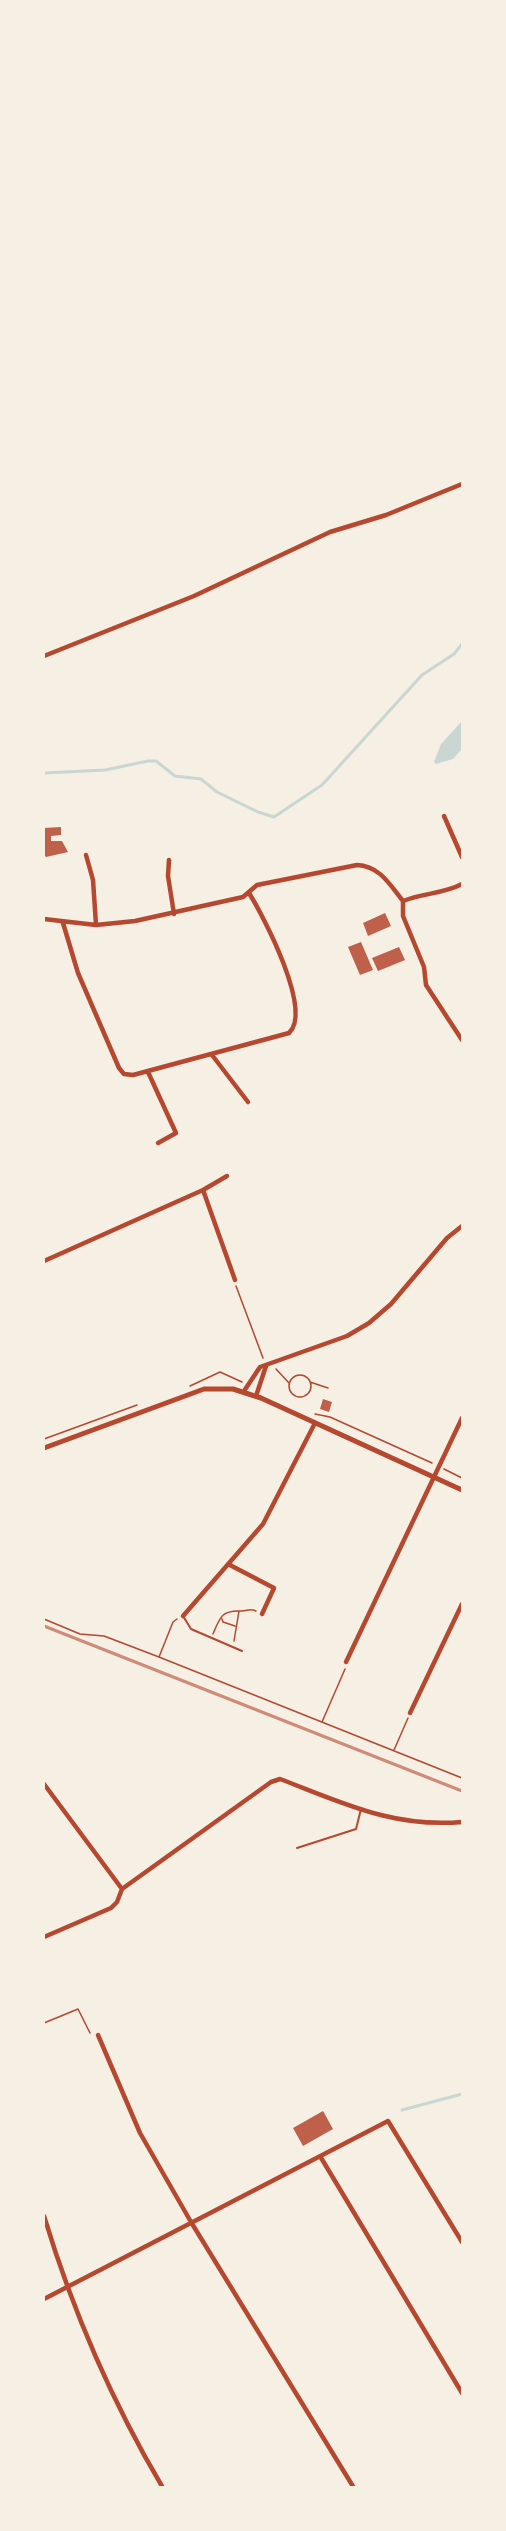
<!DOCTYPE html>
<html>
<head>
<meta charset="utf-8">
<style>
	body { margin:0 }
	#map { position:relative; width:506px; height:2531px; overflow:hidden; background:#f6efe4; font-family:"Source Serif 4",serif }
	canvas { display:block }
	.frame { position:absolute; inset:0; border:45px solid #f6efe4; pointer-events:none }
</style>
</head>
<body>
<div id="map">
<canvas width="506" height="2531"></canvas>
<div class="frame"></div>
</div>
<script>
const g = document.querySelector('canvas').getContext('2d');
g.lineJoin = 'round';
function fill(path, color) {
  g.fillStyle = color;
  g.fill(path, 'evenodd');
}
function trace(path, color, width, dash) {
  g.strokeStyle = color;
  g.lineWidth = width;
  g.lineCap = dash ? 'butt' : 'round';
  g.setLineDash(dash || []);
  g.stroke(path);
}
const water = new Path2D(`
	M462,721v28l-9,10 -17,5 -2,-2 7,-18z`);
const stream = new Path2D(`
	M44,773l61,-3 43,-9h8l19,15 26,3 16,13 41,20 16,5 48,-32 100,-110 32,-21 8,-10
	M402,2110l60,-16`);
const building = new Path2D(`
	M61,827v8l-10,1v5h11l6,11 -22,5 -2,-2v-27z
	M385,913l6,13 -23,10 -5,-13z
	M361,942l12,28 -13,5 -12,-28z
	M399,947l6,13 -27,11 -6,-13z
	M323,1399l9,3 -3,10 -9,-3z
	M323,2111l10,18 -30,17 -10,-18z`);
const path = new Path2D(`
	M236,1286l27,72
	M276,1369l13,14
	M289 1386a11 11 0 1 1 22 0a11 11 0 1 1-22 0Z
	M310,1382l18,6
	M190,1386l30,-14 22,10
	M315,1414l15,3 102,46
	M44,1439l93,-34
	M444,1469l18,9
	M44,1619l36,15 24,2 55,21 303,121
	M222,1619l1,3 12,4
	M213,1634c7,-17 9,-24 28,-23 7,0 8,-3 15,0
	M234,1641l5,-30
	M159,1657l14,-35 4,-3
	M322,1722l23,-53
	M394,1750l14,-32
	M44,2023l34,-14 12,24`);
const service = new Path2D(`
	M183,1616l8,13 51,22
	M297,1848l59,-19 5,-20`);
const minor = new Path2D(`
	M44,656l150,-60 136,-64 56,-17 76,-31
	M444,816l18,41
	M86,855l7,25 3,45
	M169,860l-1,16 6,38
	M403,901v15l21,51 2,18 36,55
	M44,919l52,6 39,-4 108,-24 14,-12 100,-20c23,1 33,20 46,36 20,-8 40,-7 59,-17
	M63,923l15,50 41,95 5,6 9,1 156,-42c24,-22 -25,-116 -40,-140
	M212,1055l36,47
	M148,1072l28,61 -18,10
	M203,1190l32,90
	M44,1261l159,-71 24,-14
	M244,1391l16,-24 87,-31 22,-13 22,-19 56,-66 15,-12
	M256,1396l10,-30
	M228,1564l46,24 -12,26
	M183,1616l80,-92 52,-101
	M346,1662l116,-244
	M410,1713l52,-109
	M44,1784l78,105
	M44,1937l67,-29 6,-6 5,-13 149,-107 9,-3c63,24 113,49 182,43
	M98,2035l42,98 51,89 163,266
	M320,2156l142,237
	M44,2216c29,96 68,186 119,272
	M44,2299l344,-178 74,121`);
const tertiary = new Path2D(`
	M44,1448l160,-59h29l28,9 201,92`);
const rail = new Path2D(`
	M44,1626l418,165`);
fill(water, '#c9d6d2');
trace(stream, '#c9d6d2', 3);
fill(building, '#bf614a');
trace(path, '#b5482f', 1.5);
trace(service, '#b5482f', 2);
trace(minor, '#b5482f', 4.5);
trace(tertiary, '#b5482f', 5);
trace(rail, '#cf8b77', 3);
</script>
</body>
</html>
